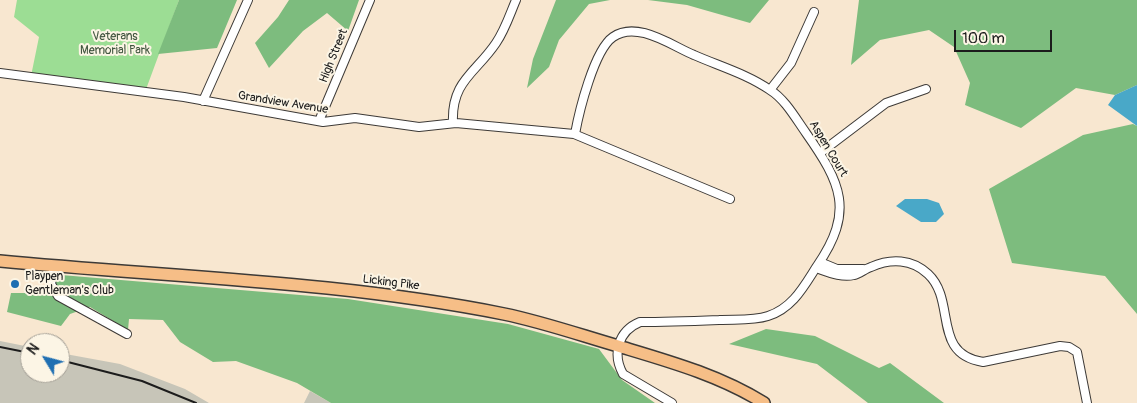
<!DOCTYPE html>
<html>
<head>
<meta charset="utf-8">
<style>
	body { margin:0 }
	#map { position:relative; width:1137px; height:403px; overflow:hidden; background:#f8e7d0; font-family:Pangolin,sans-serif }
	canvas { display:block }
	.north { position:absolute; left:20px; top:333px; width:50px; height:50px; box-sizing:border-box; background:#fcf5e5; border:1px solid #a29e95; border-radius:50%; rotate:307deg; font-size:14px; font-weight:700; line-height:20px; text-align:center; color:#1c1c1c }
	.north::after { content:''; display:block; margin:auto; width:18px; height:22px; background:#1f6fb2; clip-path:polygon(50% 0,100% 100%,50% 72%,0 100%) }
	.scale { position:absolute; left:954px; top:30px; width:98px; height:22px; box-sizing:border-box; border:2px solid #1c1c1c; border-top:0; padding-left:6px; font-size:15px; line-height:18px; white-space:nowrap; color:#1c1c1c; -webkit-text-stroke:4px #fcf5e5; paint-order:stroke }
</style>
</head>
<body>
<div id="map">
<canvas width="1137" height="403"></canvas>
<div class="north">N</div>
<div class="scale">100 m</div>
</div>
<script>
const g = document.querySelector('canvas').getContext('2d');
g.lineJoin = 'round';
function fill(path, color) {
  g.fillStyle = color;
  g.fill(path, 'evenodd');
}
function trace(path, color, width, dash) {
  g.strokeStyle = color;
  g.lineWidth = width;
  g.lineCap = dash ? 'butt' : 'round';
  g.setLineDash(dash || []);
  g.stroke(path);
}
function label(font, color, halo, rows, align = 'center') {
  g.font = font + ' Pangolin,sans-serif';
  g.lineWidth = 4;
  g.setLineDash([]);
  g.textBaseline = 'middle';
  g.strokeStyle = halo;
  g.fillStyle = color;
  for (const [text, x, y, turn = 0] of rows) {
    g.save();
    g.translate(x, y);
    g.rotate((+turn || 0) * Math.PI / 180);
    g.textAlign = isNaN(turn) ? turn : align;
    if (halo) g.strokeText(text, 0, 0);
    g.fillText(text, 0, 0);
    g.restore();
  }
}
const industrial = new Path2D(`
	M0,341l30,6v26h30v-20l60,11 65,25 24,14h-209z
	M310,391l21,12h-27z`);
const green = new Path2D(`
	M17,0h162l-34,92 -114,-16 8,-39 -25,-20z`);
const forest = new Path2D(`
	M179,0h58l-20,48 -59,6z
	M289,0h70l-11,31 -21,-18 -24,18 -34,37 -14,-25 23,-26z
	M556,0h54l-21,4 -30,36 -10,27 -22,21 6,-29z
	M648,0h121l-19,23 -63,-18z
	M859,0h278v85l-22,10 -39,-7 -55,40 -56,-23 5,-22 -16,-36 -25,-17 -49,10 -29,25z
	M1133,124l4,2v188l-32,-38 -93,-13 -23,-74 94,-54z
	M61,275l287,24 160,25 91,25 23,31 33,23h-324l-34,-20 -61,-22 -23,1 -33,-20 -17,-22 -34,-1 -1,11 -38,-23 -20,7 -9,12 -54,-14 4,-19h33z
	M766,329l49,7 64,32 11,-5 54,40h-76l-51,-39 -88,-20z`);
const water = new Path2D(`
	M1137,85v41l-29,-21 7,-10z
	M905,199h22l12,4 5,11 -8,8h-15l-25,-16z`);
const street = new Path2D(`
	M0,73l184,24 139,25 32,-4 64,9 37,-4 118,11 156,65
	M770,90l21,-27 23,-51
	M203,101l45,-101
	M319,121l51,-121
	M453,123c-2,-42 23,-50 43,-80 9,-13 14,-29 20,-43
	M575,134c4,-22 19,-84 38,-97 24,-17 59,9 81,18 25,11 53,19 76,35 15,9 26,29 36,43 35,50 49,78 11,133 -13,20 -24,42 -49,50 -15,5 -33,3 -49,4 -26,1 -53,2 -79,2 -22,9 -28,32 -17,52l49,29
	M820,153l66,-50 40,-14
	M820,262l17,7h26
	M54,266l-3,18 7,12 69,38
	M816,268c12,4 25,10 38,7 5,-1 11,-6 17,-8 20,-9 41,-8 57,7 29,27 3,80 55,88l77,-16 9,1 8,5 10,51`);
const primary = new Path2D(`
	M0,261c168,16 339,20 504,53 39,8 76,21 114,32 50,15 101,29 146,57`);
const rail = new Path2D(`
	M0,347l30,6
	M60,360l82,21 54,22`);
const markers = [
	[15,284,5,"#1f6fb2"]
];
const parkNames = [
	["Veterans",115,37],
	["Memorial Park",115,51]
];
const streetNames = [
	["High Street",334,56,-68],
	["Grandview Avenue",283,103,9],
	["Aspen Court",828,149,59],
	["Licking Pike",391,283,7]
];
const poiNames = [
	["Playpen",25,277],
	["Gentleman's Club",25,291]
];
fill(industrial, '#c7c5b8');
fill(green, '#9cdd94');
fill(forest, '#7dbc7e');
fill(water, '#49a8c8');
trace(street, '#3d3a37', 10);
trace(primary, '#3d3a37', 14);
trace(street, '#fff', 8);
trace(primary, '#f6be87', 11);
trace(rail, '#1c1c1c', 2);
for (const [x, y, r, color] of markers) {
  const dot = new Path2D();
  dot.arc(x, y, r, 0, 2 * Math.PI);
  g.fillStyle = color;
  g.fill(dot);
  trace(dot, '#fcf5e5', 2);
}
label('12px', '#425640', '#fcf5e5', parkNames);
label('12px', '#1c1c1c', '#fcf5e5', streetNames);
label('12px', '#1c1c1c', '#fcf5e5', poiNames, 'left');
</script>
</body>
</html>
